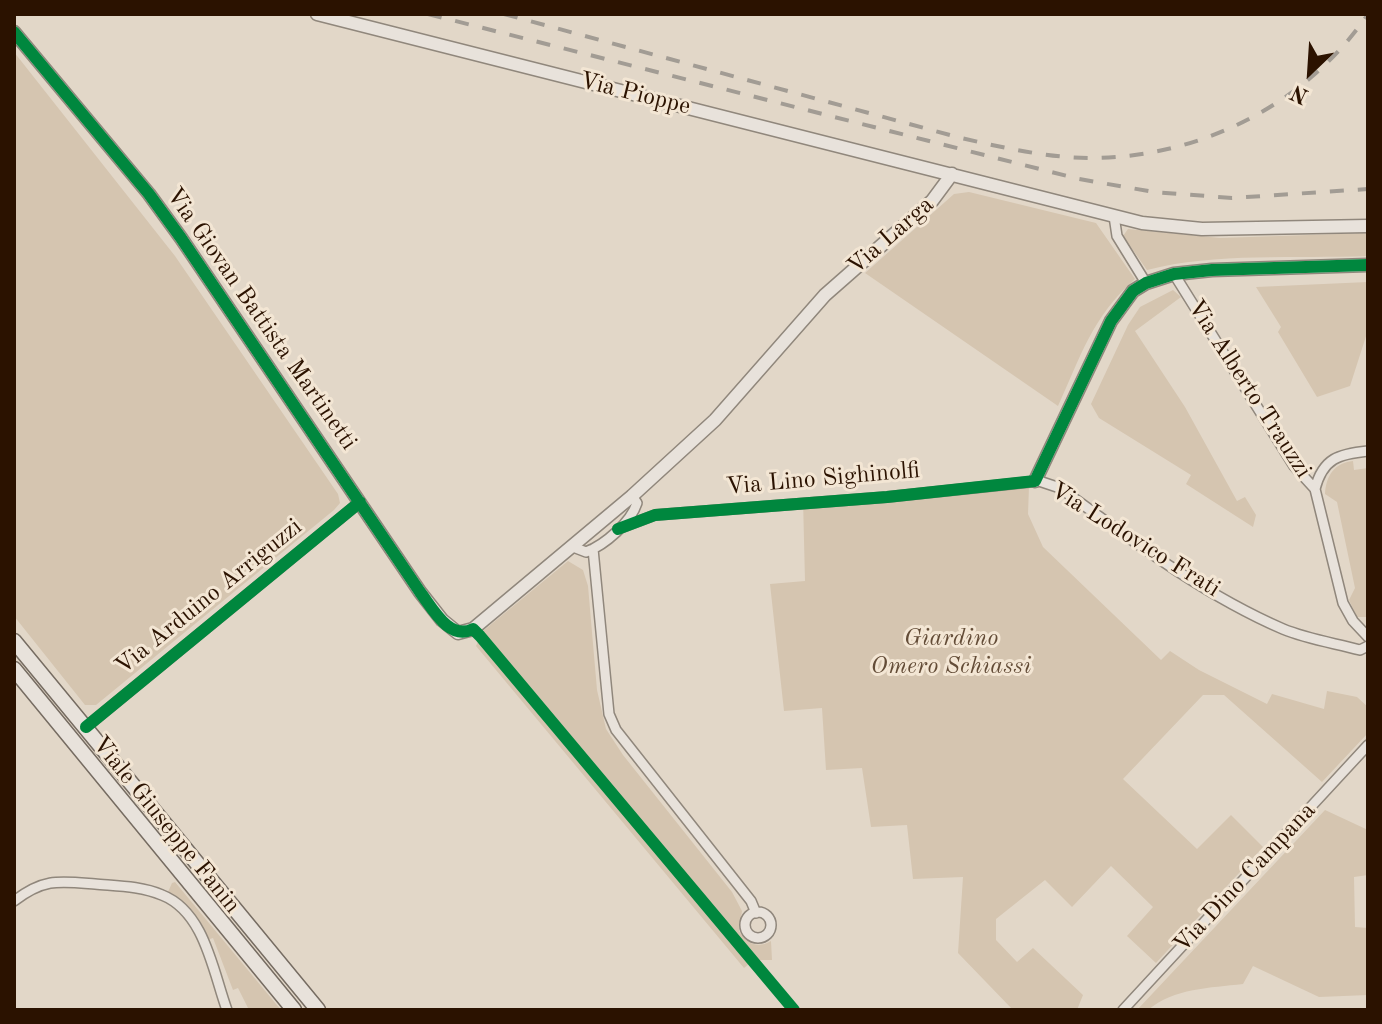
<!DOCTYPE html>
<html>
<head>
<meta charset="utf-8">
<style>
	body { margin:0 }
	#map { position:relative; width:1382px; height:1024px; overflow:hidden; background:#e2d7c8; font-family:"Old Standard TT",serif }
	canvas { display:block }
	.frame { position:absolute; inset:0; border:16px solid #2b1200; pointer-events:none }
	.north { position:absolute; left:1270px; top:32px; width:80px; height:80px; -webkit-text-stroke:6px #f3e6d4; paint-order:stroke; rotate:205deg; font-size:22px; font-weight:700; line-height:32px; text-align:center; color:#2b1200 }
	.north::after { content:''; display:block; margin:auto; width:28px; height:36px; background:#2b1200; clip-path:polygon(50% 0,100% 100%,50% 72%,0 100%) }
</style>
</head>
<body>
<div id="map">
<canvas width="1382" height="1024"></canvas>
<div class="frame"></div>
<div class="north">N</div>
</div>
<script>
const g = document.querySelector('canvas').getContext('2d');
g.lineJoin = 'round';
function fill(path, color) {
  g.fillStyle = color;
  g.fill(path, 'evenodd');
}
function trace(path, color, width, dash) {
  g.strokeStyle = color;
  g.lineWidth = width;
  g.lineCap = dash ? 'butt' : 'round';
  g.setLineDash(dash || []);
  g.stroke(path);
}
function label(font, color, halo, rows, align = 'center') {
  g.font = font + ' "Old Standard TT",serif';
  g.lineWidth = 6;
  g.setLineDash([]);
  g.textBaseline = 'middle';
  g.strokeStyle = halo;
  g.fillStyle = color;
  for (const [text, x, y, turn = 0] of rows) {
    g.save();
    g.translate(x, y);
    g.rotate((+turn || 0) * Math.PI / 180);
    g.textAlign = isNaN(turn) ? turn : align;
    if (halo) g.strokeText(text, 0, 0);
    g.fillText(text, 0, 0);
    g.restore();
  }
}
const green = new Path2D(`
	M14,52l161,204 163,238 2,9 -6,7 -238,195h-11l-71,-89z
	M969,192l127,31 39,56c-43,38 -54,77 -77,127l-193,-133 89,-79z
	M1128,229l92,9 148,-5v23c-72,3 -152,-4 -221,14l-24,-34z
	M1368,282v48l-18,56 -33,11 -39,-65 3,-5 -25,-40z
	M1173,290l8,7 -46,34 50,76 52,94 8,-4 11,18 -3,12 -67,-43 5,-9 -92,-57 -8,-14 37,-79 12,-18z
	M1353,461l1,9 14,-2v149h-11l-8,-17 6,-12 -18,-86 -12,-8c1,-18 9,-31 28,-33z
	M1029,486l-1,28 15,33 118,113 9,-9 29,19 68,34 5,-10 52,15 3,-18 30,6 11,10v26l-46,49 -98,-87h-21l-80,84 74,70 34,-34 32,32 -107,116 -29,-27 26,-29 -42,-41 -39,41 -27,-27 -49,39v21l21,22 16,-14 50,47 -6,15h-64l-55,-57 5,-76 -50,2 -6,-54 -36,2 -9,-59 -36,2 -4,-62 -38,3 -14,-127 35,-3 -2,-82z
	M568,561l15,9 5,16 9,104 9,39 17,26 109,137 10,19 -3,20c9,13 18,18 32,10l1,19h-18l-10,8 -268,-322 7,-15z
	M1325,810l43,20v45l-14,2 1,50 13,1v67l-49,2 -66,-31 -10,18c-33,4 -69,4 -95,26h-11z
	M175,882l106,128h-32l-11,-22 -5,2 -20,-52 -6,2c-9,-22 -19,-35 -39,-48l4,-9z`);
const minor = new Path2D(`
	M1114,216l3,20 29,47
	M1174,274l120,192 21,23 28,114 10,18 15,16
	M1315,489c8,-31 24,-35 53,-38
	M618,529l37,-14 232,-18 152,-16 21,7c70,51 142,106 223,141 24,10 51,14 77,21l8,-4
	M573,547l13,5c19,-7 45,-30 51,-49l-5,-7
	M593,549l16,165 7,16 135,171 5,12
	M86,727l274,-225
	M14,901c30,-23 45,-20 81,-17 22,2 46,2 67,11 43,17 51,77 65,115
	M745 925a13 13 0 1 1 26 0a13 13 0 1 1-26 0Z
	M1123,1010l245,-265`);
const tertiary = new Path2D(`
	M317,14l825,209 60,6 166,-3
	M14,32l135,162 32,44 239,354 22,28 16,13 15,-4 159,-133 83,-76 110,-125 107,-94 20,-27
	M1035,481l76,-160 22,-30 13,-8 28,-9 38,-4 156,-5`);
const secondary = new Path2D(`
	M14,641l304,369
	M14,669l280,341`);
const rail = new Path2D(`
	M428,14l651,165 75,13 78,6 136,-9
	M504,14l457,124c44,10 87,20 132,20 108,-1 214,-54 275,-144`);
const cycleway = new Path2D(`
	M14,32l135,162 32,44 239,354c13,17 29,49 53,37l7,7 314,374
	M618,529l37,-14 232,-18 148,-16 76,-160 22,-30 13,-8 28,-9 38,-4 156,-5
	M86,727l274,-225`);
const streetNames = [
	["Via Pioppe",635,94,14],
	["Via Larga",891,236,-41],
	["Via Giovan Battista Martinetti",261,319,55],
	["Via Alberto Trauzzi",1249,389,57],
	["Via Lino Sighinolfi",823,479,-5],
	["Via Lodovico Frati",1135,540,32],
	["Via Arduino Arriguzzi",209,597,-39],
	["Viale Giuseppe Fanin",166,825,51],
	["Via Dino Campana",1245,878,-47]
];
const parkNames = [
	["Giardino",951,639],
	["Omero Schiassi",951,667]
];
fill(green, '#d5c5b0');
trace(minor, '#90877c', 12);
trace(tertiary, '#90877c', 15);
trace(secondary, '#766c62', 17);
trace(minor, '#e8e2db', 9);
trace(tertiary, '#e8e2db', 12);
trace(secondary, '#e8e2db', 14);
trace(rail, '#a29c94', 4, [14, 14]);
trace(cycleway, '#00873e', 12);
label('24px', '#2b1200', '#f3e6d4', streetNames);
label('italic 24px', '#634c37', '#f3e6d4', parkNames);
</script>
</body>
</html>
